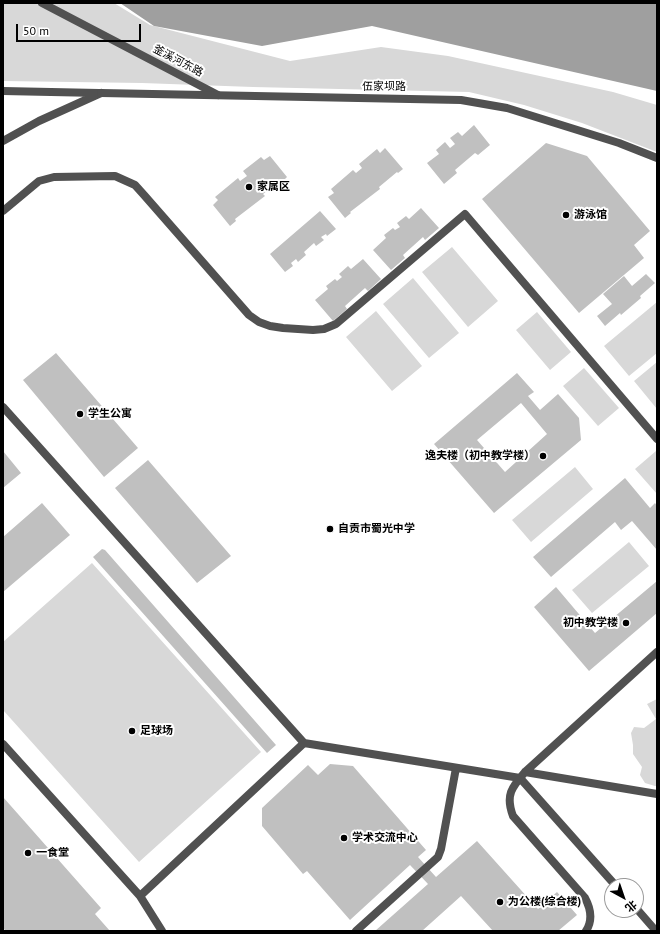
<!DOCTYPE html>
<html>
<head>
<meta charset="utf-8">
<style>
	body { margin:0 }
	#map { position:relative; width:660px; height:934px; overflow:hidden; background:#fff; font-family:"PT Sans","Noto Sans SC",sans-serif }
	canvas { display:block }
	.frame { position:absolute; inset:0; border:4px solid #000; pointer-events:none }
	.north { position:absolute; left:604px; top:878px; width:40px; height:40px; box-sizing:border-box; background:#fff; border:1px solid #999; border-radius:50%; rotate:140deg; font-size:11px; font-weight:700; line-height:16px; text-align:center; color:#000 }
	.north::after { content:''; display:block; margin:auto; width:14px; height:18px; background:#000; clip-path:polygon(50% 0,100% 100%,50% 72%,0 100%) }
	.scale { position:absolute; left:16px; top:24px; width:125px; height:18px; box-sizing:border-box; border:2px solid #000; border-top:0; padding-left:5px; font-size:12px; line-height:14px; white-space:nowrap; color:#000; -webkit-text-stroke:3px #fff; paint-order:stroke }
</style>
</head>
<body>
<div id="map">
<canvas width="660" height="934"></canvas>
<div class="frame"></div>
<div class="north">北</div>
<div class="scale">50 m</div>
</div>
<script>
const g = document.querySelector('canvas').getContext('2d');
g.lineJoin = 'round';
function fill(path, color) {
  g.fillStyle = color;
  g.fill(path, 'evenodd');
}
function trace(path, color, width, dash) {
  g.strokeStyle = color;
  g.lineWidth = width;
  g.lineCap = dash ? 'butt' : 'round';
  g.setLineDash(dash || []);
  g.stroke(path);
}
function label(font, color, halo, rows, align = 'center') {
  g.font = font + ' "PT Sans","Noto Sans SC",sans-serif';
  g.lineWidth = 4;
  g.setLineDash([]);
  g.textBaseline = 'middle';
  g.strokeStyle = halo;
  g.fillStyle = color;
  for (const [text, x, y, turn = 0] of rows) {
    g.save();
    g.translate(x, y);
    g.rotate((+turn || 0) * Math.PI / 180);
    g.textAlign = isNaN(turn) ? turn : align;
    if (halo) g.strokeText(text, 0, 0);
    g.fillText(text, 0, 0);
    g.restore();
  }
}
const green = new Path2D(`
	M3,3h111l36,22 140,36 91,-14 67,9 165,36 44,13v47l-75,-29 -58,-18 -55,-13 -216,-5 -111,-4 -139,-2z
	M452,247l46,54 -30,26 -46,-55z
	M413,278l46,55 -30,25 -46,-54z
	M657,302v51l-28,23 -25,-30z
	M376,311l46,55 -30,25 -46,-54z
	M537,312l34,40 -21,18 -34,-40z
	M657,362v47l-23,-28z
	M584,368l35,40 -21,18 -35,-40z
	M656,451l1,1v42l-22,-25z
	M575,467l18,22 -62,53 -19,-22z
	M629,542l20,24 -57,47 -20,-23z
	M92,563l169,189 -122,110 -136,-152v-68z
	M657,699v87h-2l-10,-3 -5,-8 2,-8 -9,-13v-9l-2,-12 3,-6 10,1 12,-9 -9,-15z`);
const water = new Path2D(`
	M120,3h537v88l-285,-65 -110,20 -108,-20z`);
const building = new Path2D(`
	M474,125l16,20 -12,10 -3,-2 -20,17 2,3 -13,11 -17,-21 12,-9 -3,-4 9,-8 5,6 5,-4 -5,-6 8,-6 4,4z
	M546,143l41,13 63,75 -16,14 10,13 -65,55 -97,-114z
	M385,148l18,21 -5,4 -1,-1 -18,15 1,2 -30,23 1,1 -6,5 -17,-21 6,-4 -3,-4 22,-19 3,3 6,-5 -3,-4 18,-15 3,4z
	M270,156l17,21 -4,4 -1,-2 -19,15 2,2 -30,23 1,2 -6,5 -17,-21 5,-5 -3,-3 23,-19 2,3 7,-5 -4,-5 18,-14 3,3z
	M421,208l18,20 -14,12 -2,-3 -20,18 2,3 -14,12 -18,-20 13,-12 -2,-3 9,-7 2,2 5,-3 -3,-4 9,-7 3,3z
	M320,211l16,18 -9,7 -1,-2 -5,3 3,3 -8,6 -2,-3 -10,9 2,3 -8,7 -2,-3 -5,4 2,3 -8,6 -15,-18z
	M363,259l18,20 -13,12 -3,-3 -20,18 2,3 -14,12 -18,-21 13,-11 -2,-3 9,-7 2,2 5,-4 -3,-3 9,-8 3,3z
	M646,274l9,9 -15,13 1,2 -20,17 -1,-2 -15,13 -8,-10 15,-12 -9,-10 21,-18 8,10z
	M56,353l82,95 -34,29 -81,-97z
	M517,373l17,19 -6,4 12,14 18,-16 21,24 2,22 -87,73 -60,-69zM521,403l26,31 -42,38 -28,-32z
	M3,451l18,22 -18,15z
	M148,460l83,96 -34,27 -82,-95z
	M625,478l25,30 5,-5 2,3v44l-25,-29 -11,9 -6,-8 -64,55 -18,-20z
	M42,503l28,32 -67,57v-55z
	M102,549l3,1 171,195 -9,8 -174,-196z
	M657,581v32l-68,58 -55,-64 22,-20 39,46z
	M330,764l23,2 73,84 -8,7 18,20 41,-36 61,68 19,-17 20,23 -19,16h-65l-32,-35 -39,35h-47l53,-47 -18,-19 -60,55 -43,-49 -4,3 -41,-48v-18l46,-43 10,10z
	M3,797l98,111 -6,6 15,17h-104l-3,-3z`);
const service = new Path2D(`
	M42,3l176,92
	M3,91l96,2
	M3,141l36,-20 62,-28
	M3,211l36,-30 15,-4 61,-1 20,9 9,10 105,120 10,7 11,4 13,2 30,2 11,-1 12,-5 129,-110 192,225
	M3,407l301,336 216,35 96,108
	M3,744l137,152 22,35
	M525,772l132,22
	M140,896l164,-153
	M636,908l20,23
	M356,931l82,-74 3,-8 15,-81
	M586,931c7,-11 5,-22 -1,-33l-72,-82c-8,-21 -1,-29 12,-44l132,-120`);
const minor = new Path2D(`
	M101,93l360,7 46,8 112,35 38,15`);
const markers = [
	[249,187,4,"#000"],
	[566,215,4,"#000"],
	[80,414,4,"#000"],
	[543,456,4,"#000"],
	[330,529,4,"#000"],
	[626,623,4,"#000"],
	[132,731,4,"#000"],
	[344,838,4,"#000"],
	[28,853,4,"#000"],
	[500,902,4,"#000"]
];
const streetNames = [
	["釜溪河东路",178,61,28],
	["伍家坝路",384,87]
];
const poiNames = [
	["家属区",257,187],
	["游泳馆",574,215],
	["学生公寓",88,414],
	["逸夫楼（初中教学楼）",535,456,"right"],
	["自贡市蜀光中学",338,529],
	["初中教学楼",618,623,"right"],
	["足球场",140,731],
	["学术交流中心",352,838],
	["一食堂",36,853],
	["为公楼(综合楼)",508,902]
];
fill(green, '#d8d8d8');
fill(water, '#9f9f9f');
fill(building, '#c0c0c0');
trace(service, '#515151', 8);
trace(minor, '#515151', 8);
for (const [x, y, r, color] of markers) {
  const dot = new Path2D();
  dot.arc(x, y, r, 0, 2 * Math.PI);
  g.fillStyle = color;
  g.fill(dot);
  trace(dot, '#fff', 1.5);
}
label('11px', '#000', '#fff', streetNames);
label('bold 11px', '#000', '#fff', poiNames, 'left');
</script>
</body>
</html>
